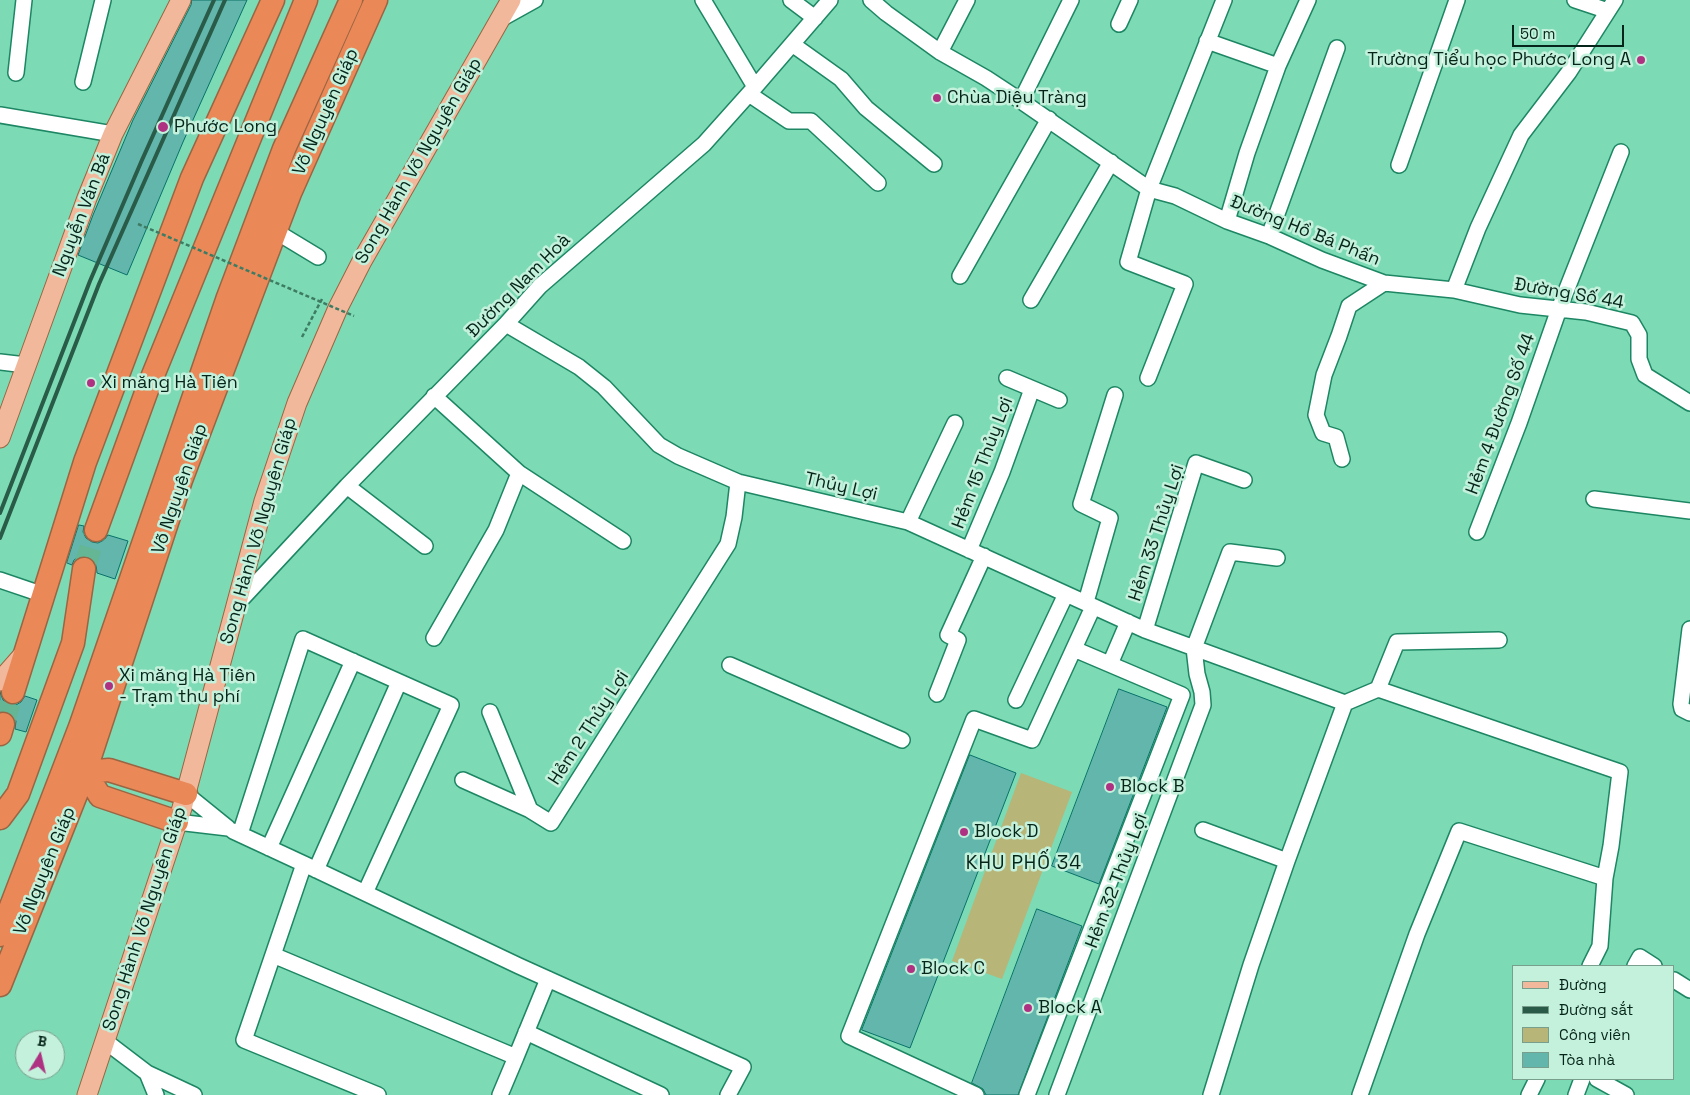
<!DOCTYPE html>
<html>
<head>
<meta charset="utf-8">
<style>
	body { margin:0 }
	#map { position:relative; width:1690px; height:1095px; overflow:hidden; background:#7cdab4; font-family:"Space Grotesk",sans-serif }
	canvas { display:block }
	.legend { position:absolute; left:1512px; top:965px; width:162px; height:115px; box-sizing:border-box; background:#c4f1dc; border:1px solid #789f8e; margin:0; padding:6px 9px; list-style:none; font-size:15px; color:#06251a }
	.legend li { display:flex; align-items:center; gap:10px; height:25px }
	.legend b { width:25px; border:1px solid #789f8e }
	.north { position:absolute; left:15px; top:1030px; width:50px; height:50px; box-sizing:border-box; background:#c4f1dc; border:1px solid #789f8e; border-radius:50%; rotate:9deg; font-size:14px; font-weight:700; line-height:20px; text-align:center; color:#06251a }
	.north::after { content:''; display:block; margin:auto; width:18px; height:22px; background:#af3282; clip-path:polygon(50% 0,100% 100%,50% 72%,0 100%) }
	.scale { position:absolute; left:1512px; top:25px; width:112px; height:22px; box-sizing:border-box; border:2px solid #06251a; border-top:0; padding-left:6px; font-size:15px; line-height:18px; white-space:nowrap; color:#06251a; -webkit-text-stroke:4px #c4f1dc; paint-order:stroke }
</style>
</head>
<body>
<div id="map">
<canvas width="1690" height="1095"></canvas>
<ul class="legend">
<li><b style="height:6px;background:#f2b89b"></b>Đường</li>
<li><b style="height:6px;background:#295b48"></b>Đường sắt</li>
<li><b style="height:14px;background:#b8b578"></b>Công viên</li>
<li><b style="height:14px;background:#62b6ac"></b>Tòa nhà</li>
</ul>
<div class="north">B</div>
<div class="scale">50 m</div>
</div>
<script>
const g = document.querySelector('canvas').getContext('2d');
g.lineJoin = 'round';
function fill(path, color) {
  g.fillStyle = color;
  g.fill(path, 'evenodd');
}
function trace(path, color, width, dash) {
  g.strokeStyle = color;
  g.lineWidth = width;
  g.lineCap = dash ? 'butt' : 'round';
  g.setLineDash(dash || []);
  g.stroke(path);
}
function label(font, color, halo, rows, align = 'center') {
  g.font = font + ' "Space Grotesk",sans-serif';
  g.lineWidth = 5;
  g.setLineDash([]);
  g.textBaseline = 'middle';
  g.strokeStyle = halo;
  g.fillStyle = color;
  for (const [text, x, y, turn = 0] of rows) {
    g.save();
    g.translate(x, y);
    g.rotate((+turn || 0) * Math.PI / 180);
    g.textAlign = isNaN(turn) ? turn : align;
    if (halo) g.strokeText(text, 0, 0);
    g.fillText(text, 0, 0);
    g.restore();
  }
}
const green = new Path2D(`
	M1021,773l51,19 -70,187 -50,-18z`);
const building = new Path2D(`
	M192,0h55l-64,142 -56,133 -49,-20 15,-40 40,-95 58,-115z
	M79,525l5,1 -1,6 3,6 6,4 6,1 6,-3 4,-5 20,6 -13,38 -18,-6 -1,-9 -4,-5 -6,-3 -7,1 -5,3 -2,5 -5,-2z
	M1119,689l48,18 -68,177 -47,-18z
	M0,692l3,8 7,5h6l5,-3 4,-6 12,4 -11,32 -11,-3 1,-8 -4,-6 -6,-4h-6z
	M970,755l46,18 -106,275 -48,-18z
	M1037,909l45,17 -64,169h-32l-3,-6 -11,-6z`);
const highwayTunnel = new Path2D(`
	M84,569l12,-39
	M3,724l10,-32`);
const path = new Path2D(`
	M302,337l20,-38`);
const minor = new Path2D(`
	M703,0l52,87
	M791,0l24,18
	M871,0l15,13 54,39 46,26 35,23 128,88 26,7 52,25 42,15 53,24 62,23 70,7 66,15 66,7 46,11 7,12v24l6,16 45,28
	M1575,0l33,11
	M499,20l36,-20
	M1119,24l11,-24
	M1207,41l71,25
	M792,44l49,35 25,29 68,56
	M940,52l27,-52
	M16,73l8,-73
	M83,82l20,-82
	M749,94l40,27h22l67,62
	M1021,101l50,-101
	M0,115l113,19
	M1399,165l58,-165
	M1227,221l20,-68 31,-87 30,-66
	M275,231l43,26
	M1269,236l68,-188
	M960,276l89,-157
	M1454,290l24,-62 43,-93 48,-63 46,-72
	M1031,300l80,-138
	M506,324l73,43 25,20 55,58 19,11 60,26 170,40 237,108 200,73 -58,158 -36,104 -40,130
	M0,362l26,3
	M1007,378l52,22
	M1148,378l37,-94 -57,-22 21,-73 75,-189
	M434,396l85,77 104,68
	M1342,459l-6,-22 -13,-4 -7,-18 8,-40 15,-39 10,-30 35,-23
	M347,486l78,60
	M1594,499l96,12
	M908,522l47,-99
	M1477,532l42,-109 40,-114 62,-157
	M969,550l33,-78 30,-83
	M0,580l44,15
	M1086,602l24,-84 -29,-14 34,-109
	M237,604l110,-118 159,-162 34,-38 164,-142 51,-57 75,-87
	M1690,629l-9,75 1,5 8,4
	M1145,630l51,-167 48,17
	M434,638l62,-108 23,-57
	M1110,664l18,-42
	M730,665l172,75
	M1378,689l19,-47 102,-2
	M937,694l21,-54 -10,-5 36,-79
	M1016,700l50,-106
	M1345,703l33,-14 242,83 -9,74 -6,32 -5,68 -10,20
	M490,712l40,98 21,13 177,-279 6,-27 4,-35
	M463,780l67,30
	M177,822l51,6 -42,-34
	M1203,830l84,31
	M233,831l71,33
	M240,834l63,-195 148,66 -86,188
	M269,848l84,-187
	M316,870l83,-188
	M273,955l243,102 32,-78
	M1635,966l5,-9 14,9
	M1674,980l16,10
	M526,1032l135,63
	M105,1041l42,32 9,22
	M147,1073l47,22
	M1597,1079l29,16
	M378,1095l-134,-55 60,-176 215,102 224,101 -15,28
	M500,1095l16,-38
	M976,1095l-127,-59 125,-317 58,21 61,-133
	M1027,1095l155,-400 -108,-46
	M1057,1095l146,-390 -1,-13 -5,-18 -3,-26 36,-96 47,6
	M1360,1095l57,-161 42,-103 146,47
	M1529,1095l8,-16
	M1576,1095l6,-16`);
const major = new Path2D(`
	M0,438l87,-240 26,-64 68,-134
	M0,681l23,-26
	M87,1095l95,-287 82,-307 33,-98 41,-95 24,-47 149,-261`);
const highway = new Path2D(`
	M96,530l51,-140 159,-390
	M13,692l72,-230 107,-284 81,-178
	M0,734l3,-10
	M0,818l18,-24 55,-151 11,-74
	M177,822l-77,-26 -15,-24 24,-2 77,24
	M0,935l80,-208 147,-427 57,-151 67,-149
	M0,985l85,-213 96,-292 109,-287 86,-193`);
const rail = new Path2D(`
	M0,513l90,-232 52,-121 72,-160
	M0,538l99,-254 126,-284`);
const pathBridge = new Path2D(`
	M138,224l216,92`);
const markers = [
	[1641,60,5,"#af3282"],
	[937,98,5,"#af3282"],
	[163,127,6,"#af3282"],
	[91,383,5,"#af3282"],
	[109,686,5,"#af3282"],
	[1110,787,5,"#af3282"],
	[964,832,5,"#af3282"],
	[911,969,5,"#af3282"],
	[1028,1008,5,"#af3282"]
];
const poiNames = [
	["Trường Tiểu học Phước Long A",1631,60,"right"],
	["Chùa Diệu Tràng",947,98],
	["Phước Long",174,127],
	["Xi măng Hà Tiên",101,383],
	["Xi măng Hà Tiên",119,676],
	["- Trạm thu phí",119,697],
	["Block B",1120,787],
	["Block D",974,832],
	["Block C",921,969],
	["Block A",1038,1008]
];
const streetNames = [
	["Võ Nguyên Giáp",326,112,-66],
	["Song Hành Võ Nguyên Giáp",419,161,-60],
	["Nguyễn Văn Bá",82,215,-69],
	["Đường Hồ Bá Phấn",1305,231,22],
	["Đường Nam Hoà",519,286,-45],
	["Đường Số 44",1569,294,10],
	["Hẻm 4 Đường Số 44",1501,414,-70],
	["Hẻm 15 Thủy Lợi",983,463,-69],
	["Thủy Lợi",841,487,13],
	["Võ Nguyên Giáp",180,489,-71],
	["Song Hành Võ Nguyên Giáp",259,531,-74],
	["Hẻm 33 Thủy Lợi",1157,533,-72],
	["Hẻm 2 Thủy Lợi",589,728,-57],
	["Võ Nguyên Giáp",45,871,-68],
	["Hẻm 32 Thủy Lợi",1117,881,-69],
	["Song Hành Võ Nguyên Giáp",145,919,-72]
];
const neighbourhoodNames = [
	["KHU PHỐ 34",1024,864]
];
fill(green, '#b8b578');
fill(building, '#62b6ac');
trace(building, '#087169', 1);
trace(highwayTunnel, '#64b695', 22, [22, 11]);
trace(minor, '#1d8664', 18);
trace(major, '#9a6542', 21);
trace(highway, '#9a6542', 25);
trace(path, '#3e7b63', 2.5, [4, 2.5]);
trace(minor, '#fff', 15);
trace(major, '#f2b89b', 19);
trace(highway, '#ea8858', 22);
trace(rail, '#295b48', 4);
trace(pathBridge, '#3e7b63', 2.5, [4, 2.5]);
for (const [x, y, r, color] of markers) {
  const dot = new Path2D();
  dot.arc(x, y, r, 0, 2 * Math.PI);
  g.fillStyle = color;
  g.fill(dot);
  trace(dot, '#c4f1dc', 2);
}
label('18px', '#06251a', '#c4f1dc', poiNames, 'left');
label('18px', '#06251a', '#c4f1dc', streetNames);
g.letterSpacing = '1px';
label('19px', '#06251a', '#c4f1dc', neighbourhoodNames);
g.letterSpacing = '0px';
</script>
</body>
</html>
